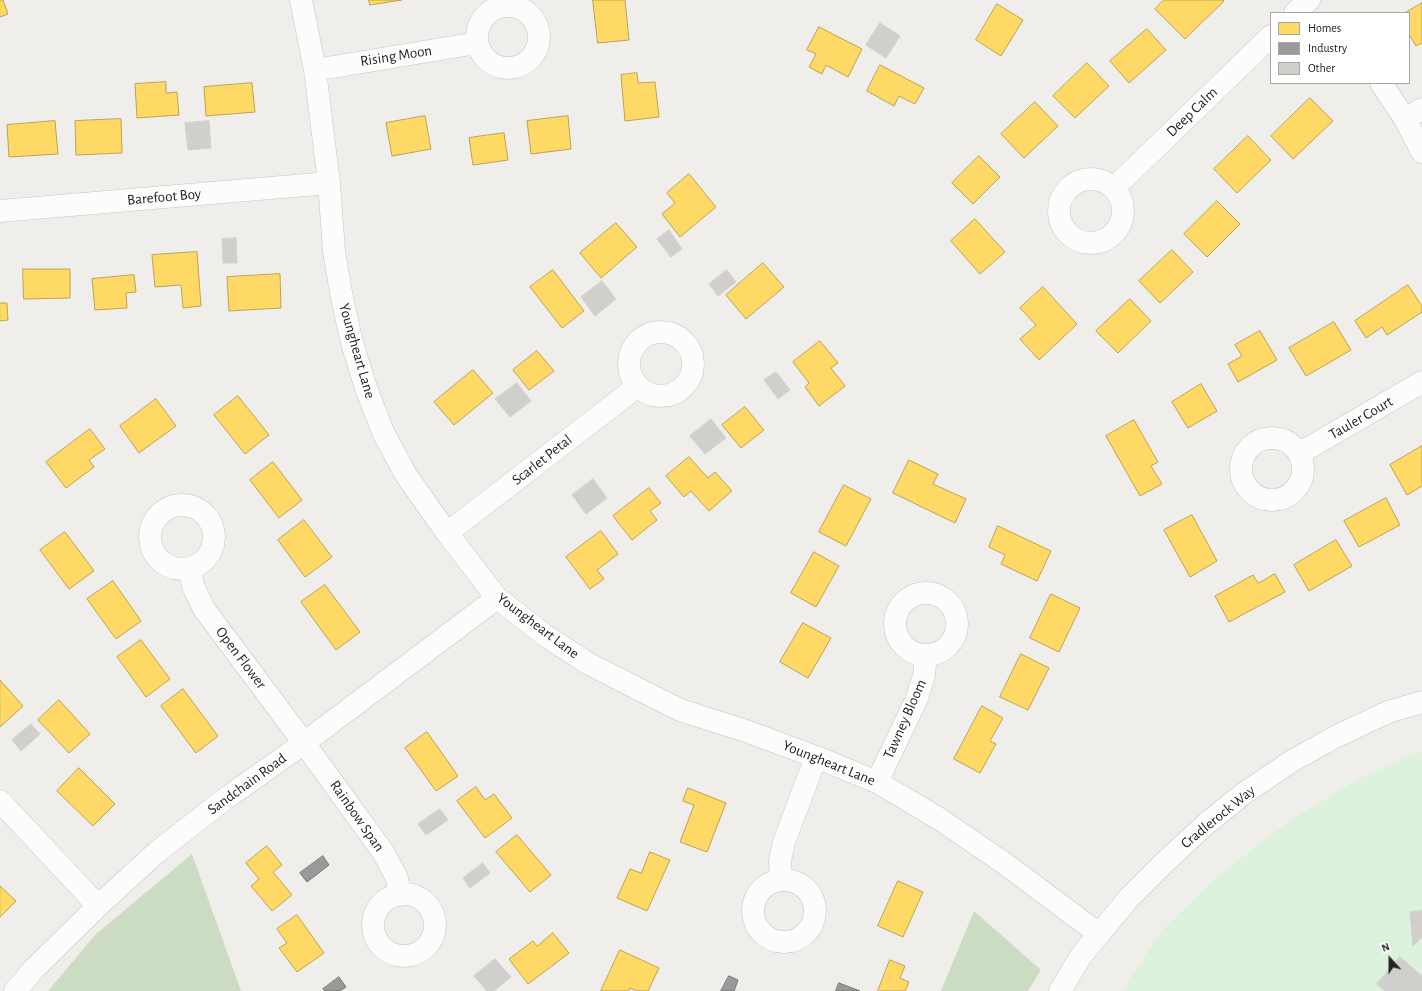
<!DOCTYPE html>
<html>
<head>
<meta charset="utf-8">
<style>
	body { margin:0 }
	#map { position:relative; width:1422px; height:991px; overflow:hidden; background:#f0eeeb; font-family:"Alegreya Sans",sans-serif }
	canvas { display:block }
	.legend { position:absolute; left:1270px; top:12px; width:140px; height:72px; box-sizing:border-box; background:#fff; border:1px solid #a7a7a7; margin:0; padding:5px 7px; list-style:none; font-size:12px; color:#222 }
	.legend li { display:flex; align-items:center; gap:8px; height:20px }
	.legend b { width:20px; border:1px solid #a7a7a7 }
	.north { position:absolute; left:1370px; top:939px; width:40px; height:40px; -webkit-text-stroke:3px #fff; paint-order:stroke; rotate:339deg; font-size:11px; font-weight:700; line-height:16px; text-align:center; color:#222 }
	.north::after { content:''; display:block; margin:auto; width:14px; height:18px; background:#222; clip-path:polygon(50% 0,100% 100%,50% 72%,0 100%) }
</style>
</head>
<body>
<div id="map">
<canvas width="1422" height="991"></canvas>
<ul class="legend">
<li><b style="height:11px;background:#ffd966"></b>Homes</li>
<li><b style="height:11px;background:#999"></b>Industry</li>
<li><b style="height:11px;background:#d1cfcc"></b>Other</li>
</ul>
<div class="north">N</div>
</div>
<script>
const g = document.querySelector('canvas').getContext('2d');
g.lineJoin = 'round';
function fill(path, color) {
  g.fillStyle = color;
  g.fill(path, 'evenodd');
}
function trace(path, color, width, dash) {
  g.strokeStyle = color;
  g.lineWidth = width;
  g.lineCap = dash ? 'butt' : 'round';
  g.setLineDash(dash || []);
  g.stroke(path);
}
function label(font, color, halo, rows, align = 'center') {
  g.font = font + ' "Alegreya Sans",sans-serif';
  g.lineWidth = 4;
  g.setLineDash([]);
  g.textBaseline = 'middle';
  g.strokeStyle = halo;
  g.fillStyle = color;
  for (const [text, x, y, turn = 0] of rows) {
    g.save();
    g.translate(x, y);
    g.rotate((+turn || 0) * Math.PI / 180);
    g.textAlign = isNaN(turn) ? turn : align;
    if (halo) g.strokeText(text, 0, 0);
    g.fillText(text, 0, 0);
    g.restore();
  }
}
const forest = new Path2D(`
	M192,854l49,137h-193l48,-57z
	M974,911l67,59 -13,21h-87z`);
const park = new Path2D(`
	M1422,751v240h-300l40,-61 52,-51 74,-57 72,-44z`);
const homes = new Path2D(`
	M0,0h3l5,14 -8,3z
	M369,0h33l-32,5z
	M593,0h32l4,40 -31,3z
	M1164,0h59l1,1 -39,38 -30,-30z
	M1422,3v40l-6,3 -7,-12v-21h-4z
	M997,4l26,16 -22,36 -25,-16z
	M819,27l43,22 -14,28 -22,-12 -4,9 -13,-7 7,-13 -9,-4z
	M1147,29l19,21 -37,33 -19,-22z
	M1087,63l22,23 -34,32 -22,-22z
	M880,65l44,23 -9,16 -16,-8 -5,10 -27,-15z
	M637,73l1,10 17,-1 4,35 -34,4 -4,-46z
	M166,82v11l11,-1 2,23 -42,3 -2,-34z
	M252,83l3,29 -49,4 -2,-29z
	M1310,98l23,23 -40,38 -22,-23z
	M1035,102l23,24 -34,32 -23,-24z
	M425,116l6,33 -39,7 -6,-33z
	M568,116l3,33 -40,5 -4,-33z
	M121,119l1,34 -46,2 -1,-34z
	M55,121l3,33 -49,3 -2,-32z
	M504,133l4,27 -35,5 -4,-27z
	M1248,136l23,24 -34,33 -23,-24z
	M979,156l21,21 -27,27 -21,-21z
	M689,174l27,33 -36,30 -18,-23 13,-11 -8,-10z
	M1217,201l23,23 -33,33 -23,-23z
	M975,219l30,33 -25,22 -29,-33z
	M616,223l21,24 -36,31 -21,-25z
	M1172,250l21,22 -33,31 -21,-22z
	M197,252l4,54 -18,2 -2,-23 -26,2 -3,-32z
	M763,263l21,24 -38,32 -20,-24z
	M23,269h47v29l-46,1z
	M553,270l31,41 -22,17 -32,-41z
	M280,274l1,34 -52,3 -2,-34z
	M134,275l2,17 -10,1 1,15 -32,2 -3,-31z
	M1408,285l14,21v6l-35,23 -5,-8 -16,11 -11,-17z
	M1043,287l34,37 -38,36 -19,-21 16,-14 -16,-17z
	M1130,299l21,22 -33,32 -22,-22z
	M0,303h7l1,17 -8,1z
	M1334,322l17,28 -45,26 -17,-28z
	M1260,331l17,29 -39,22 -10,-18 14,-8 -7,-11z
	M820,341l18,22 -7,5 14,18 -26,20 -14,-19 4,-4 -16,-21z
	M537,351l17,20 -25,19 -16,-20z
	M473,370l20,23 -39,32 -20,-23z
	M1201,384l16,27 -29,17 -16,-26z
	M238,396l31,39 -24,19 -31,-39z
	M156,399l20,27 -37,27 -19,-27z
	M745,407l19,23 -23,18 -19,-23z
	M1134,420l24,42 -7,4 11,18 -22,12 -34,-60z
	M90,429l15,20 -16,11 5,7 -28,21 -20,-26z
	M1422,446v40l-15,9 -17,-30z
	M689,457l19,21 7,-6 17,19 -23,20 -18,-20 -7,6 -18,-21z
	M909,460l29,14 -5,10 33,15 -11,24 -62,-30z
	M273,462l29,38 -23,18 -29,-38z
	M844,485l27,14 -25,47 -27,-14z
	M649,488l12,15 -11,8 7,9 -25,20 -19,-24z
	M1386,498l14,27 -41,22 -15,-26z
	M1192,515l25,46 -27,16 -26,-47z
	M304,520l28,37 -27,20 -27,-37z
	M998,526l53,25 -14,30 -36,-17 4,-9 -16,-8z
	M601,531l17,23 -21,16 7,9 -14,10 -24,-32z
	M65,532l29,39 -25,18 -29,-39z
	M1336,540l16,26 -43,25 -15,-26z
	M814,552l25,14 -23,41 -25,-14z
	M1275,574l10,18 -56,30 -14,-26 38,-21 5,8z
	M113,581l28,40 -25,18 -29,-40z
	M325,585l35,47 -24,18 -35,-48z
	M1051,594l29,14 -21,44 -29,-14z
	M803,623l28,15 -23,40 -28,-16z
	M141,640l29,39 -24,18 -29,-40z
	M1021,654l28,14 -21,42 -28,-13z
	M0,680l23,26 -23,21z
	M183,689l35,47 -22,17 -35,-47z
	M59,700l31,34 -21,19 -31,-33z
	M982,706l21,12 -13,23 6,3 -16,29 -26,-14z
	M427,732l31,44 -22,15 -31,-43z
	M79,768l36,36 -22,22 -36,-35z
	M476,787l9,13 9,-6 18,24 -27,20 -28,-37z
	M688,788l38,15 -19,49 -27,-10 14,-37 -11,-4z
	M517,835l34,40 -21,17 -34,-40z
	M267,846l15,19 -9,7 19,23 -20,16 -21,-25 8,-7 -13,-16z
	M650,852l20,8 -23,51 -30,-13 13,-29 11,4z
	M898,881l25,11 -20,45 -25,-11z
	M0,886l16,15 -16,16z
	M297,915l27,38 -27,19 -18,-24 8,-5 -10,-14z
	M553,933l16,20 -41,31 -19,-25 24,-18 4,5z
	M620,950l39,18 -11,23h-11l-7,-3 -1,3h-28z
	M890,960l15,6 -5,12 9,4 -4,9h-27z`);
const industry = new Path2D(`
	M323,856l6,9 -22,17 -7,-9z
	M729,976l9,4 -4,11h-13z
	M339,977l7,10 -6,4h-15l-2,-2z
	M839,983l21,8h-24z`);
const building = new Path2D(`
	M880,23l20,13 -14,22 -20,-13z
	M209,121l2,27 -23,2 -3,-27z
	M669,230l13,19 -11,8 -14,-18z
	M236,238l1,25h-14l-1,-24z
	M727,270l9,12 -18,14 -9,-12z
	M602,281l14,18 -21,17 -14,-19z
	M776,372l14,18 -12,9 -14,-19z
	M517,383l14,18 -21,16 -15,-18z
	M711,419l15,19 -21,16 -15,-18z
	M593,479l14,19 -21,16 -14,-19z
	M31,724l9,10 -19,17 -9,-11z
	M440,809l8,11 -22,15 -8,-11z
	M483,863l7,10 -20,15 -7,-10z
	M1422,911v26l-9,9 -3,-34z
	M1400,957l22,19v15h-37l-8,-7z
	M495,959l16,18 -17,14h-7l-13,-15z`);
const minor = new Path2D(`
	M301,0l14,70 14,113 5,68 8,47 10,45 14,45 17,44 23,43 41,58 50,65 49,38 43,28 91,46 66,21 70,26 61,25 61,36 66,45 95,71
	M477 37a31 31 0 1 1 62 0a31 31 0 1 1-62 0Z
	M1295,13l14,-13
	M315,70l162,-27
	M1381,83l24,36 17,33
	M1405,119l17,-10
	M1059 211a32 32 0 1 1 64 0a32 32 0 1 1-64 0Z
	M1114,188l157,-152
	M0,211l329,-28
	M629 364a32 32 0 1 1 64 0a32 32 0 1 1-64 0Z
	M1241 469a31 31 0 1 1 62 0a31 31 0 1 1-62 0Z
	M1300,453l122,-71
	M150 537a32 32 0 1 1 64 0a32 32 0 1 1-64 0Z
	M447,533l191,-147
	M190,568l3,18 11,23 100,134 79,109 14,26 3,17
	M895 624a31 31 0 1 1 62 0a31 31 0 1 1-62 0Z
	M877,782l40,-84 7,-23 2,-20
	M0,801l98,105
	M781,880l-1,-19 4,-19 32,-85
	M753 911a31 31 0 1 1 62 0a31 31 0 1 1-62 0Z
	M373 925a31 31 0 1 1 62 0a31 31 0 1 1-62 0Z
	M15,991l19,-22 64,-63 59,-54 68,-53 79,-56 193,-145`);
const tertiary = new Path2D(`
	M1060,991l21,-35 48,-58 35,-35 42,-39 37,-30 49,-33 43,-24 53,-25 34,-10`);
const streetNames = [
	["Rising Moon",396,56,-9],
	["Deep Calm",1192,112,-44],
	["Barefoot Boy",164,197,-5],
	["Youngheart Lane",357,351,74],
	["Tauler Court",1361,418,-30],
	["Scarlet Petal",542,460,-38],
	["Youngheart Lane",538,626,37],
	["Open Flower",241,658,53],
	["Tawney Bloom",905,719,-66],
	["Youngheart Lane",829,763,22],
	["Sandchain Road",247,784,-36],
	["Rainbow Span",357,816,55],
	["Cradlerock Way",1218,817,-39]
];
fill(forest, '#ccdcc3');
fill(park, '#dcf2dc');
fill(homes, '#ffd966');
trace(homes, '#bda252', 1);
fill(industry, '#999');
trace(industry, '#757575', 1);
fill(building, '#d1cfcc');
trace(building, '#d3d0cd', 1);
trace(minor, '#c6c5c3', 23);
trace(tertiary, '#c6c5c3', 23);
trace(minor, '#fdfcfc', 22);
trace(tertiary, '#fdfcfc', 22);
label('15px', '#222', '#fff', streetNames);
</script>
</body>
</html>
